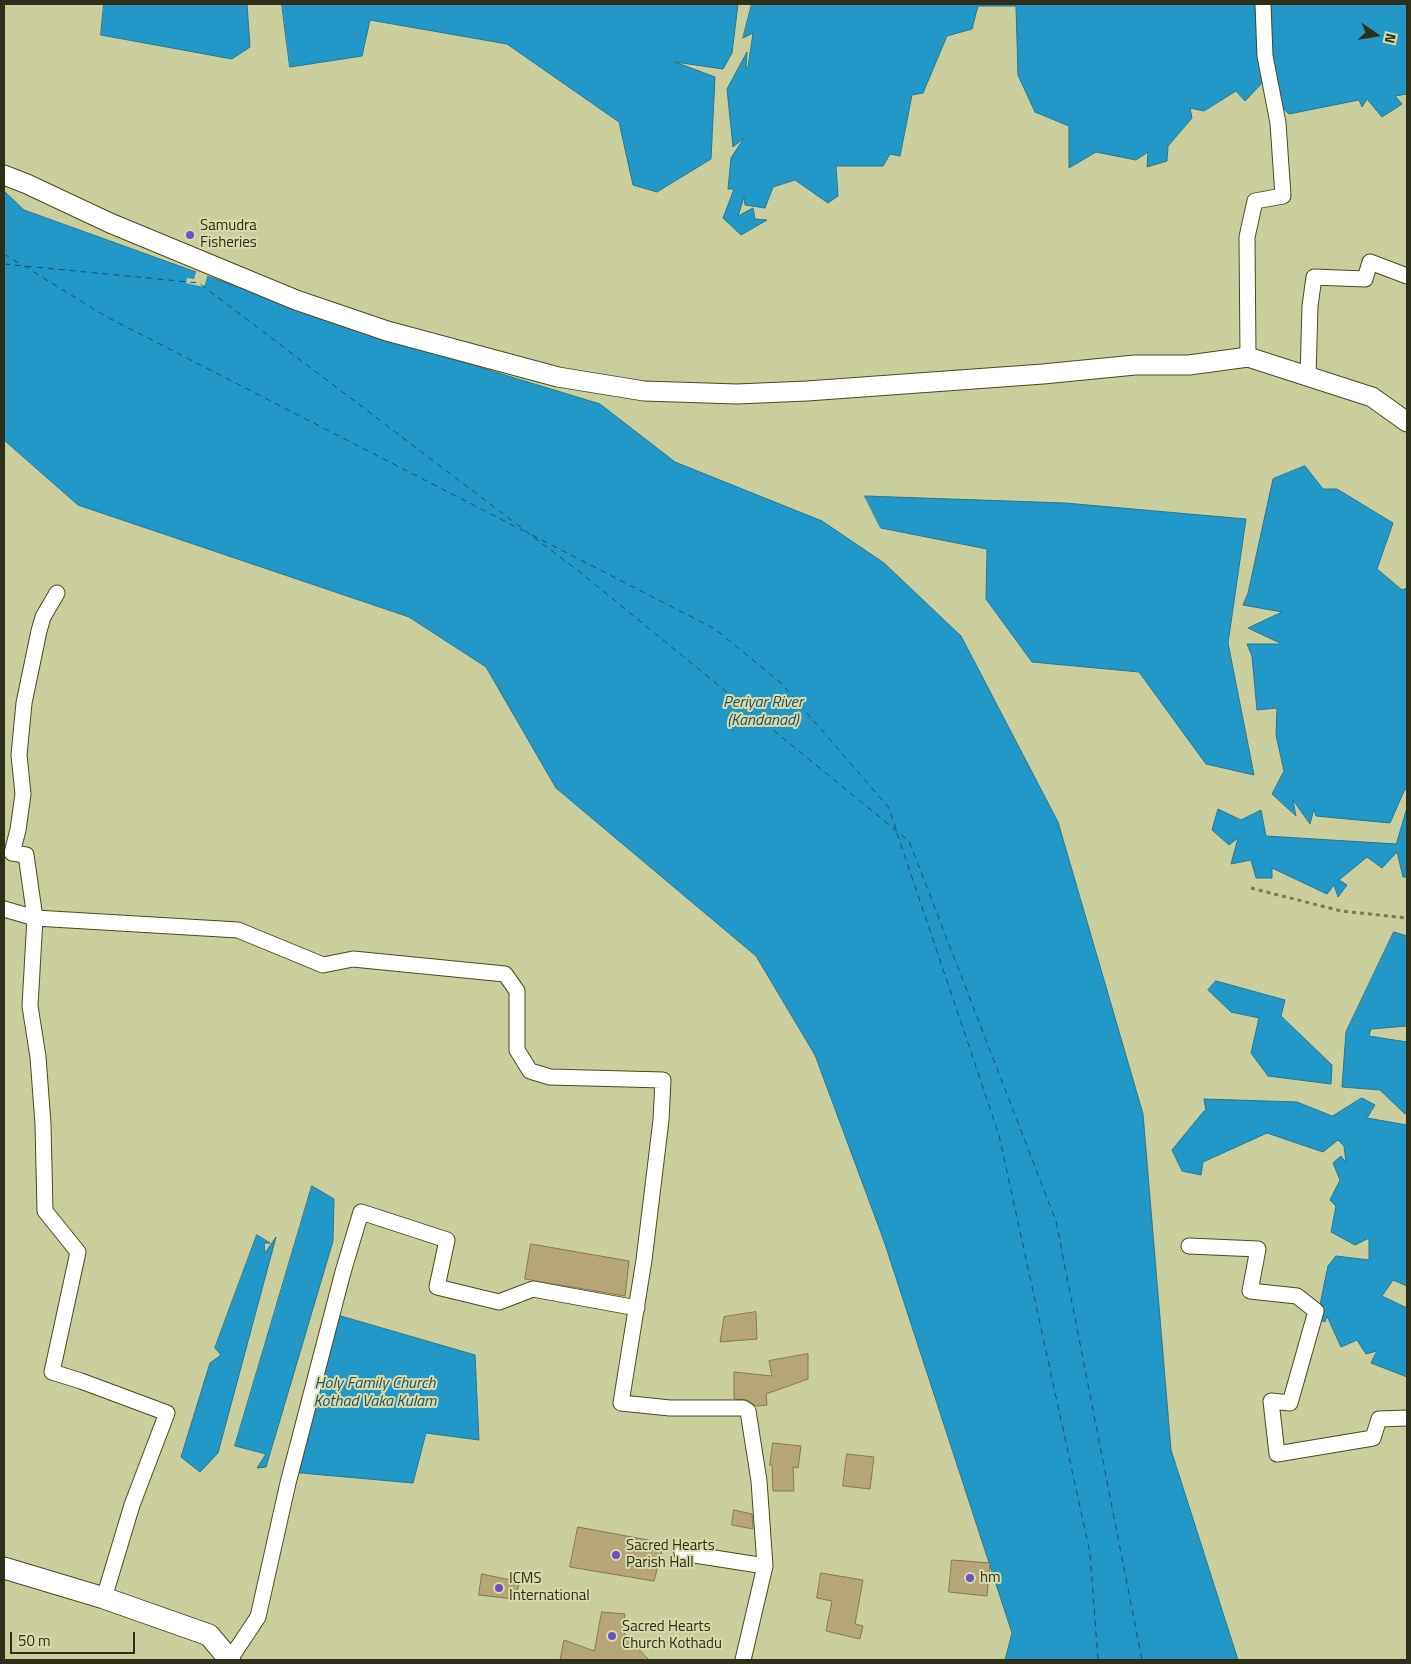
<!DOCTYPE html>
<html>
<head>
<meta charset="utf-8">
<style>
	body { margin:0 }
	#map { position:relative; width:1411px; height:1664px; overflow:hidden; background:#cacd9c; font-family:"Titillium Web",sans-serif }
	canvas { display:block }
	.frame { position:absolute; inset:0; border:5px solid #2e2f1b; pointer-events:none }
	.north { position:absolute; left:1351px; top:10px; width:50px; height:50px; -webkit-text-stroke:4px #d7daa9; paint-order:stroke; rotate:103deg; font-size:14px; font-weight:700; line-height:20px; text-align:center; color:#2e2f1b }
	.north::after { content:''; display:block; margin:auto; width:18px; height:22px; background:#2e2f1b; clip-path:polygon(50% 0,100% 100%,50% 72%,0 100%) }
	.scale { position:absolute; left:10px; top:1632px; width:125px; height:22px; box-sizing:border-box; border:2px solid #2e2f1b; border-top:0; padding-left:6px; font-size:15px; line-height:18px; white-space:nowrap; color:#2e2f1b; -webkit-text-stroke:4px #d7daa9; paint-order:stroke }
</style>
</head>
<body>
<div id="map">
<canvas width="1411" height="1664"></canvas>
<div class="frame"></div>
<div class="north">N</div>
<div class="scale">50 m</div>
</div>
<script>
const g = document.querySelector('canvas').getContext('2d');
g.lineJoin = 'round';
function fill(path, color) {
  g.fillStyle = color;
  g.fill(path, 'evenodd');
}
function trace(path, color, width, dash) {
  g.strokeStyle = color;
  g.lineWidth = width;
  g.lineCap = dash ? 'butt' : 'round';
  g.setLineDash(dash || []);
  g.stroke(path);
}
function label(font, color, halo, rows, align = 'center') {
  g.font = font + ' "Titillium Web",sans-serif';
  g.lineWidth = 4;
  g.setLineDash([]);
  g.textBaseline = 'middle';
  g.strokeStyle = halo;
  g.fillStyle = color;
  for (const [text, x, y, turn = 0] of rows) {
    g.save();
    g.translate(x, y);
    g.rotate((+turn || 0) * Math.PI / 180);
    g.textAlign = isNaN(turn) ? turn : align;
    if (halo) g.strokeText(text, 0, 0);
    g.fillText(text, 0, 0);
    g.restore();
  }
}
const water = new Path2D(`
	M104,4h143l3,43 -18,12 -131,-24z
	M282,4h456l-6,49 -9,16 -48,-7 40,15 -4,82 -54,33 -24,-7 -14,-63 -112,-78 -137,-24 -8,36 -72,11z
	M752,4h502l8,79 -17,18 -9,-10 -32,20 -14,-3 2,10 -24,28 -1,15 -20,6 1,-15 -12,8 -40,-8 -27,16v-42l-34,-14 -17,-37 -2,-69h-38l-6,23 -25,7 -24,57 -11,2 -12,61 -10,-2 -7,12h-47l2,30 -10,7 -33,-23 -22,7 -8,21 -20,-3 -1,-8 -6,19 15,-8 2,11 12,1 -26,15 -18,-17 11,-29h-6l3,-31 13,-20 -11,9 -6,-58 20,-37 -1,17 2,-2 5,-34 -10,5z
	M1267,4h140v90l-12,2 7,8 -20,13 -15,-18 -5,8 -3,-7 -70,14 -10,-9z
	M4,191l20,19 330,119 246,75 75,58 147,59 62,42 77,73 97,186 85,292 28,336 67,210h-233l7,-27 -128,-392 -69,-186 -59,-99 -200,-168 -70,-121 -77,-50 -331,-112 -74,-65z
	M1305,466l18,23h14l56,34 -16,46 25,21 5,-2v202l-2,-1 -15,34 -74,-7 -2,-7 -4,15 -17,-24 3,16 -24,-22 12,-23 -8,-36 1,-27 -20,2 -5,-54 -5,-12h33v-1l-32,-15 34,-16 -39,-7 5,-12 25,-114z
	M865,496l200,7 181,16 -18,124 26,132 -48,-11 -67,-92 -107,-10 -46,-63 1,-50 -106,-21z
	M1407,808v69h-4l-6,-25 -15,16 -15,-11 -28,23 8,5 -9,12 -4,-12 -7,9 -55,-26v10h-16l-5,-18 -20,4 7,-26 -9,7 -17,-15 6,-21 23,11 20,-10 5,26 130,8z
	M1394,932l13,4v90l-36,3 -2,7 38,6v70l-2,2 -25,-24 -38,-3 4,-55z
	M1216,981l69,19 -4,16 51,49 -1,19 -63,-8 -17,-23 8,-35 -28,-6 -23,-22z
	M1362,1098l13,7 -8,13 40,7v161l-14,-6 -11,16 25,12v69l-36,-14 6,-12 -11,3 -9,-14 -16,7 -14,-31 -2,6 -8,-3 11,-53 8,-10 33,4v-22l-14,7 -24,-13 5,-26 -6,-6 10,-20 -7,-17 8,-7 5,7 -2,-17 -6,-6 -15,12 -56,-19 -64,29 -2,13 -19,-4 -10,-21 32,-39h2l-2,-12 93,3 35,14z
	M312,1186l22,13 -1,42 -67,226 -9,1 9,-14 -31,-8z
	M257,1235l13,8h-6l1,10 11,-16 -58,216 -18,19 -19,-15 29,-94 11,-8 -6,-7z
	M327,1312l148,43 4,85 -53,-7 -13,50 -123,-11z`);
const pier = new Path2D(`
	M197,269l11,5 -4,13 -18,-4 1,-5 7,1z`);
const ferry = new Path2D(`
	M4,254l16,10
	M4,264l195,19 382,290 328,268 147,380 86,439
	M24,266l83,51 417,214
	M532,535l183,94 66,54 108,125 7,21
	M897,833l102,302 91,418 8,107`);
const building = new Path2D(`
	M531,1244l98,17 -4,35 -100,-17z
	M756,1312l1,27 -37,3 4,-25z
	M808,1354v25l-42,15 1,11 -11,1 -9,-6 -13,-1v-27l38,4 -3,-15z
	M773,1443l28,3 -3,22 -5,-1 1,24h-21l-1,-26h-2z
	M847,1454l27,3 -4,32 -27,-3z
	M734,1510l18,4 1,15 -21,-4z
	M578,1527l86,16 -10,38 -84,-14z
	M952,1560l38,3 -3,33 -38,-4z
	M821,1573l42,7 -8,44 8,2 -3,13 -34,-8 6,-30 -15,-3z
	M482,1574l38,8 -6,17 -35,-4z
	M602,1612l23,2 -3,17 27,29h-89l4,-20 30,11z`);
const path = new Path2D(`
	M1251,888l90,23 66,7`);
const minor = new Path2D(`
	M1248,357l-1,-120 8,-36 28,-5 -5,-73 -13,-67 -2,-52
	M1308,377l2,-71 4,-29 51,2 5,-17 37,14
	M57,593l-14,24 -4,14 -15,72 -5,52 4,39 -5,36 -6,23 14,2 9,63 -5,88 8,51 5,67 2,87 33,41 -26,120 29,9 86,32 -35,92 -28,93
	M4,909l31,9 203,12 85,35 30,-6 152,15 12,17v59l13,21 20,6 113,3 -2,40 -17,140 -23,143 49,5h73l5,3 11,70 6,85 -22,94
	M1189,1246l69,3 -8,42 47,5 19,15 -26,92 -19,-2 6,53 96,-16 6,-19 28,-1
	M682,1553l83,13
	M230,1659l28,-42 30,-134 55,-211 18,-60 86,28 -10,47 62,15 34,-13 104,19`);
const tertiary = new Path2D(`
	M4,175l23,9 83,39 186,77 91,31 171,46 86,14 93,3 70,-3 236,-17 92,-9h54l59,-8 124,40 35,25`);
const secondary = new Path2D(`
	M4,1568l100,30 105,37 21,25`);
const markers = [
	[190,235,5,"#6d4fc8"],
	[616,1555,5,"#6d4fc8"],
	[970,1578,5,"#6d4fc8"],
	[499,1588,5,"#6d4fc8"],
	[612,1636,5,"#6d4fc8"]
];
const poiNames = [
	["Samudra",200,226],
	["Fisheries",200,243],
	["Sacred Hearts",626,1546],
	["Parish Hall",626,1563],
	["hm",980,1578],
	["ICMS",509,1579],
	["International",509,1596],
	["Sacred Hearts",622,1627],
	["Church Kothadu",622,1644]
];
const waterNames = [
	["Periyar River",763,703],
	["(Kandanad)",763,721],
	["Holy Family Church",375,1384],
	["Kothad Vaka Kulam",375,1402]
];
fill(water, '#2198c7');
trace(water, '#257893', 1);
fill(pier, '#cacd9c');
trace(ferry, '#235064', 1, [6, 5]);
fill(building, '#b7a678');
trace(building, '#88784c', 1);
trace(minor, '#494b1e', 17);
trace(tertiary, '#494b1e', 21);
trace(secondary, '#494b1e', 23);
trace(path, '#787a58', 3, [4, 4]);
trace(minor, '#fff', 15);
trace(tertiary, '#fff', 19);
trace(secondary, '#fff', 21);
for (const [x, y, r, color] of markers) {
  const dot = new Path2D();
  dot.arc(x, y, r, 0, 2 * Math.PI);
  g.fillStyle = color;
  g.fill(dot);
  trace(dot, '#d7daa9', 2);
}
label('15px', '#2e2f1b', '#d7daa9', poiNames, 'left');
label('italic 16px', '#235064', '#d7daa9', waterNames);
</script>
</body>
</html>
